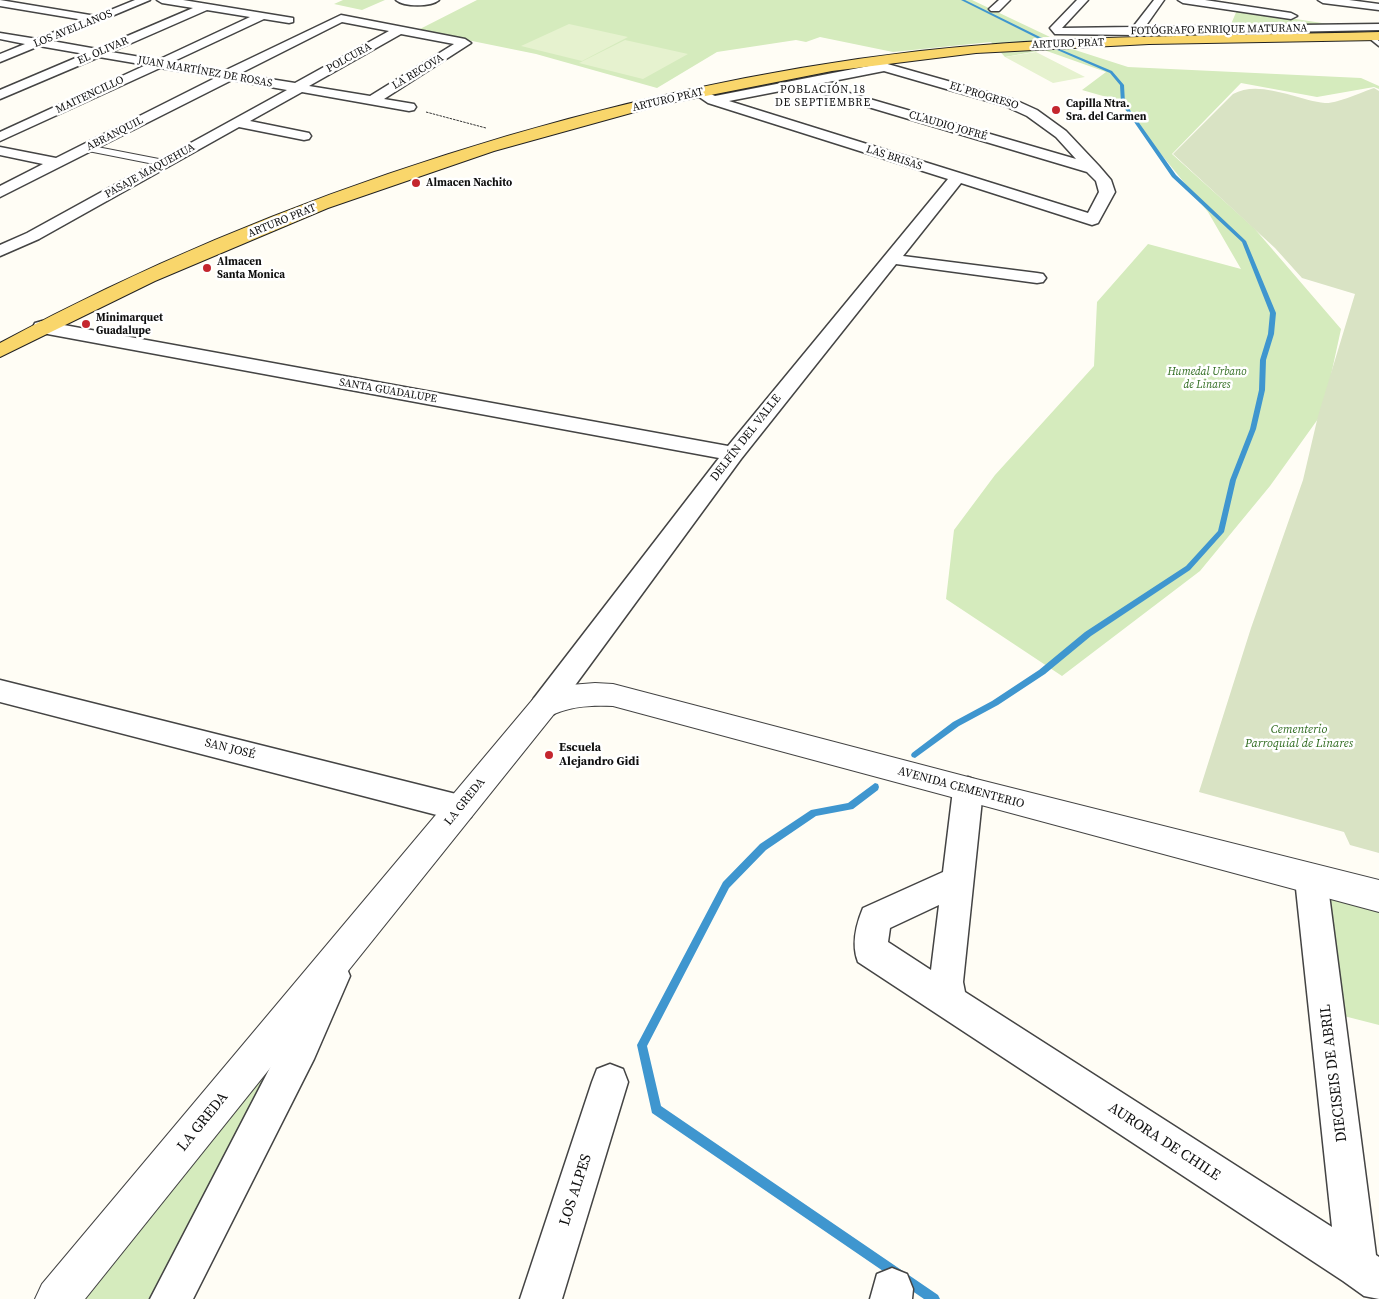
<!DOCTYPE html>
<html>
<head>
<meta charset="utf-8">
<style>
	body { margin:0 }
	canvas { display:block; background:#fffdf5 }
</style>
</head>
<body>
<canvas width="1379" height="1299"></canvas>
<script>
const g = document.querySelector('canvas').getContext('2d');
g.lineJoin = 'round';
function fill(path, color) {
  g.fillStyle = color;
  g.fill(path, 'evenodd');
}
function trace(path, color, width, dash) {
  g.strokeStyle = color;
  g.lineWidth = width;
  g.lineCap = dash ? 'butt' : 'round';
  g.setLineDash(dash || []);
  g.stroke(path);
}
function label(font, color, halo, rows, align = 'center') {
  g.font = font + ' "Source Serif 4",serif';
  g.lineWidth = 5;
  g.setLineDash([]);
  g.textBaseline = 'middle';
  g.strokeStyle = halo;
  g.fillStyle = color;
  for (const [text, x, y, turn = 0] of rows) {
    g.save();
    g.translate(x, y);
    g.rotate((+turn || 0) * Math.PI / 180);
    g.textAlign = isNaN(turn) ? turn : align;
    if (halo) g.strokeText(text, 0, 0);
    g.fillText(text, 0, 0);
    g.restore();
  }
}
const green = new Path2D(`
	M343,0h42l-23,10 -28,-6z
	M477,0h495l78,37h-8l5,4 81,26 233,11 18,8v3l-5,-2 -57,10 -76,-14 -69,71 82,74 87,101 -18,83 -53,74 -70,85 -138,105 -116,-77 8,-69 41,-55 99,-109 3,-64 51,-58 93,25 -33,-57 -91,-112 -35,-10 24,-18 -62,-22 -39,7 -14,-15 -98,10 -73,-15 -14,5 -10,-2 -79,12 -60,36 -121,-34 -118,-24z
	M1237,10l111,17 -119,2z
	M874,64l2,2 -159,31 -6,-2 92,-20z
	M1326,896l53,14v115l-39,-10z
	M303,1017l-148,282h-81z`);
const cemetery = new Path2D(`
	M1374,88l5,3v762l-29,-8 -6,-13 -145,-40 52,-164 52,-148 15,-64 37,-122 -53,-16 -27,-30 -102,-94 60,-60c26,-15 64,6 92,9 11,1 37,-11 49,-15z`);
const pitch = new Path2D(`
	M569,24l59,13 -46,24 -61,-15z
	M625,40l63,14 -45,25 -64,-16z
	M1036,52l49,25 -32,6 -48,-26z`);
const stream = new Path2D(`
	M961,0h4l77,38 -3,1z
	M1055,47l57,24 12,14 1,18 51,72 70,66 30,72 -2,21 -8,26 -1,30 -9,39 -20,51 -12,52 -34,38 -99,66 -46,38 -47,31 -39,21 -44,32 -3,-1 -1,-2 1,-2 41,-31 39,-21 47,-31 46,-38 101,-66 32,-35 12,-51 20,-51 9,-39 1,-30 8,-26 2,-21 -28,-71 -70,-65 -51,-74 -1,-18 -10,-12 -55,-24z
	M875,783l3,1 1,3 -1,3 -25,19 -37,7 -50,34 -37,38 -82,158 14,60 277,189 2,4h-16l-272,-186 -15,-68 86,-163 37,-38 51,-34 37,-7z`);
const path = new Path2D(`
	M426,112l60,16`);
const service = new Path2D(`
	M1369,36h4l6,5v5l-10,-8z`);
const pedestrian = new Path2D(`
	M87,145l77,15 6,3 -6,3 -81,-16 -1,-2z`);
const minor = new Path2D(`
	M0,0l96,16 39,-16h15l-98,41 45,8 96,-41 -31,-5 -5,-3h26l110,18v4l-4,1 -25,-4 -92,43 52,9 117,-56 124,24 6,4 -87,56 30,5 2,3 -2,3 -5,1 -107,-19 -52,29 59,12 2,3 -2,3 -5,1 -65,-13 -200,112 -39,17v-11l27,-12 260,-143 -55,-10 -232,117v-11l43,-22 -43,-9v-8l56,11 161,-81 -57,-9 -160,73v-9l146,-67 -47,-8 -99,42v-9l85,-36 -46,-8 -39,16v-8l25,-10 -25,-5v-6l37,6 47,-19 -84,-14zM207,10l43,7 -92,43 -47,-8zM342,22l47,9 -94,52 -56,-9zM401,34l53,10 -84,52 -61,-10z
	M396,0h43c-8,7 -35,7 -43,0z
	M999,0h11l-11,11h-8l-2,-2z
	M1077,0h11l-26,28 71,-1 21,-27h10l-19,27 234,-3v6l-243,5 -81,-1 -5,-6z
	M1178,0h27l86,13 6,3 -6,3 -108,-16z
	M1318,0h31l30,4v6l-56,-7z
	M884,63l131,37 22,10 29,21 33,35 12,14 4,12 -17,31 -6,2 -131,-42 -58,73 134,17 6,1 3,4 -3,4 -6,1 -141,-19 -155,195 -187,255 -10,3 -10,-3 -4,-8 4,-8 185,-240 -677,-125 -7,-2 -2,-4 2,-4 7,-2 686,125 220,-267 -240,-76 -16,-11 6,-4 17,8zM884,71l121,35 22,10 29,21 20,22 -258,-75zM801,87l286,85 9,9 3,11 -11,21 -359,-112z
	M0,680l460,115 11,4 4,9 -4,9 -11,4 -460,-119z
	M968,777l10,4 5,9 -20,192 2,10 367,235 -37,-348 5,-10 11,-5 11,5 5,10 49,376 3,2v42l-15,-3 -21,-15 -485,-319c-7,-18 -2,-37 5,-54l80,-36 10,-82 5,-9zM939,905l-8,65 -43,-28 2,-14z
	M333,959l12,5 5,12 -36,83 -121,240h-43l138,-266 33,-69z
	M610,1064l13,5 5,13 -66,217h-42l72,-217 5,-13z
	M892,1268l15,6 6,15 -1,10h-42l7,-25z`);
const tertiary = new Path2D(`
	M595,683l18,1 355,93 411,103v32l-766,-206c-21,-1 -39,0 -59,8l-469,585h-50l7,-15 492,-586 36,-13z`);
const primary = new Path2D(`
	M1379,32v8l-230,4 -173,9 -144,18 -172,34 -166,46 -166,57 -173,73 -155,76v-14c275,-149 609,-256 920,-292 152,-17 306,-15 459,-19z`);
const markers = [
	[1056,110,5,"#c4262e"],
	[416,183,5,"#c4262e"],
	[207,268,5,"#c4262e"],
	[86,324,5,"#c4262e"],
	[549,755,5,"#c4262e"]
];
const farStreetnames = [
	["LOS AVELLANOS",73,29,-22],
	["FOTÓGRAFO ENRIQUE MATURANA",1219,30,-1],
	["ARTURO PRAT",1068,44,-2],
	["EL OLIVAR",103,51,-23],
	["POLCURA",349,58,-29],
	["JUAN MARTÍNEZ DE ROSAS",205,72,10],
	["LA RECOVA",418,72,-31],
	["MAITENCILLO",90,95,-25],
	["EL PROGRESO",984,96,17],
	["ARTURO PRAT",668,100,-13],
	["CLAUDIO JOFRÉ",948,126,16],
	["ABRANQUIL",115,134,-27],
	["LAS BRISAS",894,158,18],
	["PASAJE MAQUEHUA",150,171,-29],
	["ARTURO PRAT",282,221,-22],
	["SANTA GUADALUPE",388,391,10]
];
const farNeighbourhoodnames = [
	["POBLACIÓN 18",823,90],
	["DE SEPTIEMBRE",823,103]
];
const farPoinames = [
	["Capilla Ntra.",1066,104],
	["Sra. del Carmen",1066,117],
	["Almacen Nachito",426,183],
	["Almacen",217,262],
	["Santa Monica",217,275],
	["Minimarquet",96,318],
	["Guadalupe",96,331]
];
const farParknames = [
	["Humedal Urbano",1207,372],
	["de Linares",1207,385]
];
const streetNames = [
	["DELFÍN DEL VALLE",746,438,-52],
	["SAN JOSÉ",230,749,14],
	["AVENIDA CEMENTERIO",961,788,15],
	["LA GREDA",465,802,-51]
];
const parkNames = [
	["Cementerio",1299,730],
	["Parroquial de Linares",1299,744]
];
const poiNames = [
	["Escuela",559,748],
	["Alejandro Gidi",559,762]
];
const nearStreetnames = [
	["DIECISEIS DE ABRIL",1334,1073,-97],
	["LA GREDA",203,1122,-51],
	["AURORA DE CHILE",1164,1142,33],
	["LOS ALPES",576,1190,-72]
];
fill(green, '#d5ebbd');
fill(cemetery, '#d9e3c4');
fill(pitch, '#e6f2cf');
fill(stream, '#3f96cf');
trace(service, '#444', 3);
trace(pedestrian, '#444', 2);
trace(minor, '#444', 3);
trace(tertiary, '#444', 2);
trace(primary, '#222', 2);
trace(path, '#333', 1, [2.5, 1]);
fill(service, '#fff');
fill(pedestrian, '#fff');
fill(minor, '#fff');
fill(tertiary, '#fff');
fill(primary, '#f9d66b');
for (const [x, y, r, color] of markers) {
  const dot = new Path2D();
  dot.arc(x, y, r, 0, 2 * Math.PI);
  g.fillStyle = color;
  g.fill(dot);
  trace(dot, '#fff', 2);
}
label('11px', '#111', '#fff', farStreetnames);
g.letterSpacing = '1px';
label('11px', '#111', '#fff', farNeighbourhoodnames);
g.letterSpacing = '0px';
label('bold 11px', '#111', '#fff', farPoinames, 'left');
label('italic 11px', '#2f6b1f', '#fff', farParknames);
label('12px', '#111', '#fff', streetNames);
label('italic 12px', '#2f6b1f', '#fff', parkNames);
label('bold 12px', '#111', '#fff', poiNames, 'left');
label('15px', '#111', '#fff', nearStreetnames);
</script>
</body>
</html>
